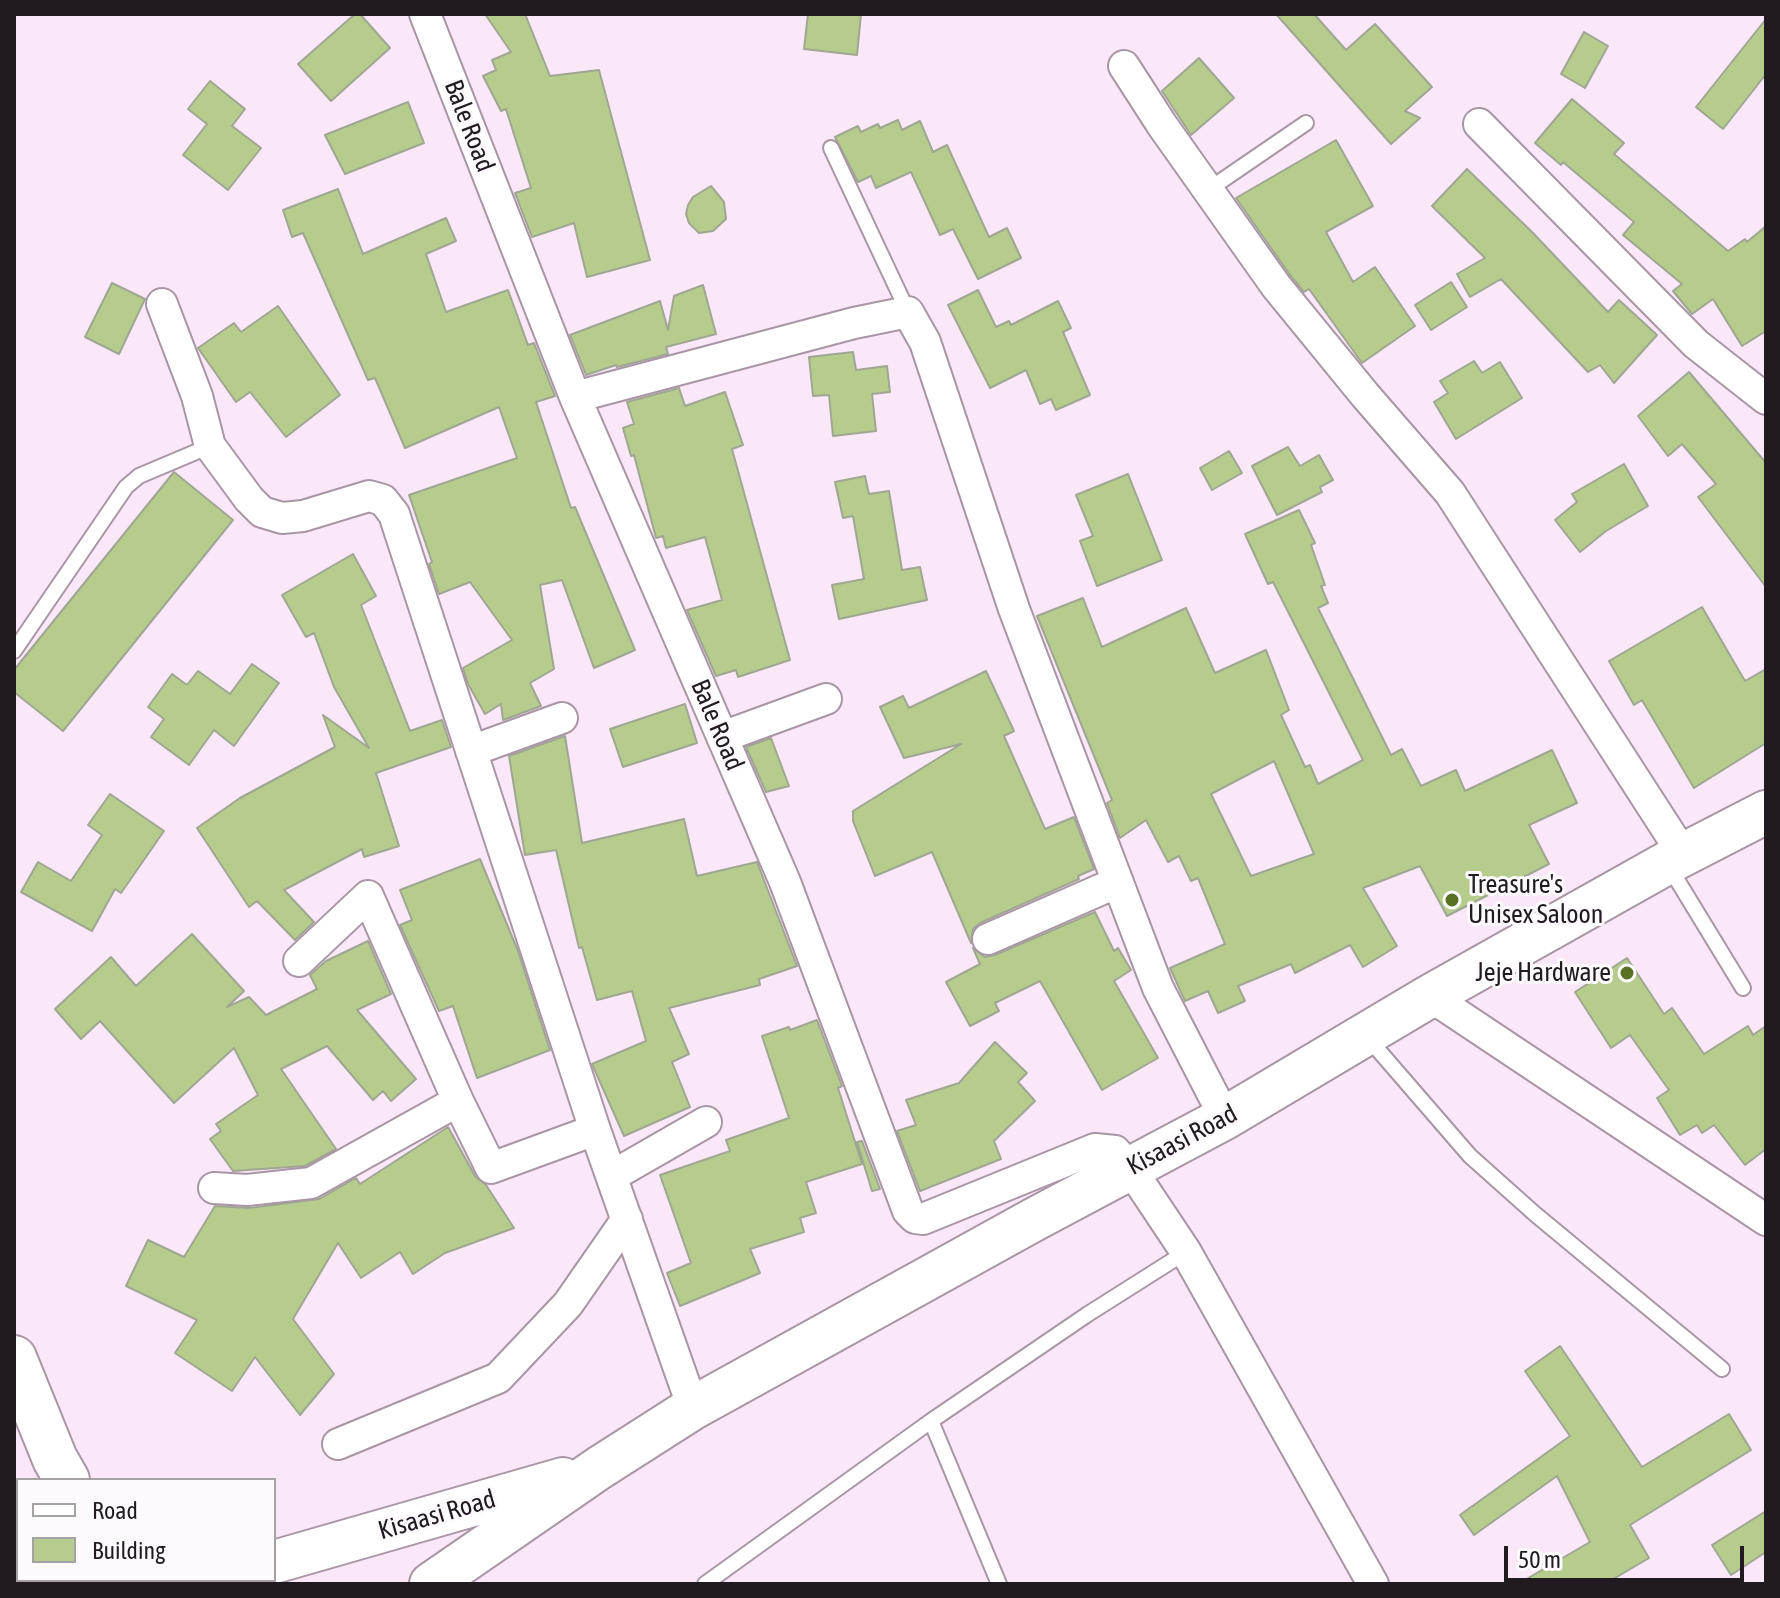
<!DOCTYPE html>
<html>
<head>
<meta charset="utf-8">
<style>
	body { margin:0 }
	#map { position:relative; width:1780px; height:1598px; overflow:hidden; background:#fae7f7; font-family:"Asap Condensed",sans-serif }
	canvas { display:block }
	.frame { position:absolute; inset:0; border:16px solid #211b21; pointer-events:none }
	.legend { position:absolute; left:16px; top:1478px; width:260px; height:104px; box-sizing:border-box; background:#fdfafd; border:2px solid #a5a1a5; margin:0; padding:10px 14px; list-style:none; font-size:24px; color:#211b21 }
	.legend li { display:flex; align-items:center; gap:16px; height:40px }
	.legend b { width:40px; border:2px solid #a5a1a5 }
	.scale { position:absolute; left:1504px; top:1546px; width:240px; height:36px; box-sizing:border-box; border:4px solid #211b21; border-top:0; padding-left:10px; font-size:24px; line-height:28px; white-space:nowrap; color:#211b21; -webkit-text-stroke:6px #fdfafd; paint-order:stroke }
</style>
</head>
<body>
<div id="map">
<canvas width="1780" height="1598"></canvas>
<div class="frame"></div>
<ul class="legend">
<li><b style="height:10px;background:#fff"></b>Road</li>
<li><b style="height:22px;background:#b6cc8d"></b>Building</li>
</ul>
<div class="scale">50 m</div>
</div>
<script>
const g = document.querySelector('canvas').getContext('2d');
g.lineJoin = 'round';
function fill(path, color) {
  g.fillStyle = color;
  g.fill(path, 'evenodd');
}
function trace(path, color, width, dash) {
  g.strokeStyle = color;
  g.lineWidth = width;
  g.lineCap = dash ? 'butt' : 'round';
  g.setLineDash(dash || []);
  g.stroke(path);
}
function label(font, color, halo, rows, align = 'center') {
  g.font = font + ' "Asap Condensed",sans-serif';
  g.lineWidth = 6;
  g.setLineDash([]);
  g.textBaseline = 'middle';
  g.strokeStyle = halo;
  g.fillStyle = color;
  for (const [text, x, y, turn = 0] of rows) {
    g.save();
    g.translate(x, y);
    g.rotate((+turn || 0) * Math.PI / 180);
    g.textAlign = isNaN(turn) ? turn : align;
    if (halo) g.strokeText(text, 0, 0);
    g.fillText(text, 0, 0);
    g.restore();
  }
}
const building = new Path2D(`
	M355,14h5l30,34 -59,53 -33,-37z
	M485,14h40l25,62 49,-6 51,190 -63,17 -13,-54 -42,14 -17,-44 16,-5 -25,-79 -5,2 -18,-35 13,-6 -4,-10 19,-8z
	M808,14h53l-4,41 -53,-6z
	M1276,14h38l32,36 29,-26 57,63 -27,24 15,7 -29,26z
	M1766,19v55l-43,55 -27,-22z
	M1584,32l24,14 -23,42 -24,-14z
	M1199,58l35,40 -43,37 -29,-44z
	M210,81l35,28 -13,17 29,22 -33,42 -45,-35 24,-31 -19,-15z
	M1572,99l52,44 -10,11 114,97 17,-12 2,3 19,-16v105l-24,15 -29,-47 -21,15 -19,-23 9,-7 -59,-49 11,-13 -71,-60 -2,3 -26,-22z
	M408,102l16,41 -79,31 -20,-39z
	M898,120l4,10 18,-9 13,31 14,-7 42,92 18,-9 14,30 -43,21 -25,-50 -13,6 -29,-63 -35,16 -5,-12 -13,6 -23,-45 23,-11 3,6 17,-8 2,4z
	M1336,140l37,66 -47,26 27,50 22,-15 40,59 -53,37 -53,-74 -5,3 -14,-17 -54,-77z
	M1467,169l66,64 75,79 11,-12 38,35 -43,48 -14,-18 -12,7 -87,-93 -31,18 -13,-23 28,-16 -53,-52z
	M711,186l13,16 2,17 -13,12 -14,2 -10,-10 -3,-9 2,-9 5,-8z
	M338,189l25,65 83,-36 10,23 -30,13 20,58 62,-22 20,55 6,-2 21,53 -19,6 35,106 4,-1 60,143 -41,18 -32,-88 -22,5 14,84 -24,14 11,23 -38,14 -2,-16 -16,10 -17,-30 -5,-16 49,-28 -42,-58 -31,12 -10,-30 3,-2 -23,-67 108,-37 -18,-51 -94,41 -30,-70 -7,2 -65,-147 -11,4 -9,-27z
	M1451,282l16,25 -36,23 -16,-25z
	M112,283l33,16 -26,55 -34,-17z
	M703,285l13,49 -50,13 2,7 -51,13 -1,-2 -30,10 -16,-40 90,-34 8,29 6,-34z
	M978,290l18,37 13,-6 2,4 47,-24 13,27 -8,4 27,63 -34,15 -5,-11 -11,5 -14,-34 -36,18 -42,-83z
	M278,306l62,89 -54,42 -36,-45 -14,10 -38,-54 36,-25 7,9z
	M853,352l3,18 31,-4 3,26 -18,2 4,37 -43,5 -4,-41 -16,1 -4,-39z
	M1474,361l8,12 18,-11 22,36 -66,41 -22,-37 14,-9 -8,-12z
	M1689,372l77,91v124l-68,-90 18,-13 -34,-40 -14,12 -30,-40z
	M679,388l6,18 40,-14 18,53 -11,4 58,211 -52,17 -2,-7 -20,6 -29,-66 35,-10 -17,-63 -39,11 -3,-12 -7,2 -22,-83 -3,1 -8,-28 11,-4 -7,-22z
	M1288,447l12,19 19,-11 14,25 -13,7 2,5 -45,23 -25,-49z
	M1229,451l13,22 -30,17 -12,-22z
	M1624,464l24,42 -42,25 -26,21 -25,-32 22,-18 -5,-8z
	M174,472l59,48 -170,211 -49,-39v-22z
	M1128,474l34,86 -65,26 -17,-45 13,-5 -17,-41z
	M865,476l4,18 20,-3 13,79 18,-3 7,33 -88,19 -7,-34 32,-6 -11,-63 -10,2 -8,-36z
	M1299,510l16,33 -4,2 14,40 -4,1 7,17 -10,5 73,147 11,-6 19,37 35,-16 9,21 87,-41 25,53 -48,22 20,39 -102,52 -27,-50 -57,22 34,58 -34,21 -13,-22 -55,28 -4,-9 -53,22 7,15 -27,12 -10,-22 -23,10 -15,-33 55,-24 -27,-66 -7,3 -12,-25 -11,6 -22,-42 -26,18 -13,-35 5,-3 -75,-184 46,-18 19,49 84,-39 29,65 51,-23 23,60 -8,5 24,52 5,-2 8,19 45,-24 -90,-178 -5,2 -23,-50zM1274,761l40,93 -63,22 -40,-82z
	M353,554l23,42 -15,9 49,126 32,-11 9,27 -75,26 23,73 -35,11 -2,-8 -78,41 30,32 -19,18 -38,-39 -8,6 -52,-79 43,-30 95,-51 -12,-32 46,33 -35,-61 -20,-54 -8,4 -24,-42z
	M1702,607l43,74 21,-12v74l-72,45 -52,-88 -8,5 -25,-44z
	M252,664l27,19 -45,63 -20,-16 -25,35 -38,-28 13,-18 -16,-12 24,-33 15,11 11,-14 32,23z
	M986,671l28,60 -10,5 41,93 29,-12 20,52 -16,7 1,3 -99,44 -7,6 -2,14 -39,-91 -57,24 -22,-55v-10l108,-67 -57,14 -24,-51 23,-11 6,12z
	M685,704l12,39 -74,24 -13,-38z
	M565,736l17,107 102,-24 13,57 60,-14 40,104 -38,13 1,6 -91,23 20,46 -17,8 18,45 -66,29 -32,-72 54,-23 -14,-50 -35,9 -15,-53 -3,1 -23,-98 -31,5 -16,-99z
	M771,738l18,48 -23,6 -20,-45z
	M110,794l54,37 -43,62 -6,-4 -23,42 -71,-39 17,-30 33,19 31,-46 -14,-10z
	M480,859l38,92 32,99 -73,28 -24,-72 -14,5 -39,-86 12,-5 -12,-30z
	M1095,912l19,39 4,-3 13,22 -17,11 44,77 -56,32 -62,-109 -45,22 4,8 -29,15 -24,-44 34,-18 -7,-16 12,9 10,-2z
	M192,934l52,57 -17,16 22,-10 17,18 51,-26 -7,-14 16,-14 42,-20 23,53 -34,16 59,69 -25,22 -8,-10 -10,9 -46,-54 -46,23 55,80 -31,17 -72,5 -23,-32 11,-8 -5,-7 42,-29 -24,-47 -60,55 -74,-82 -19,18 -26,-30 56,-52 25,29z
	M1627,958l37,56 8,-6 32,46 44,-28 5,9 13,-9v123l-21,16 -31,-40 -12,8 -5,-8 -17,10 -23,-37 12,-8 -39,-55 -19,13 -36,-56z
	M817,1020l25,66 -4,2 24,76 -56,18 10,31 -16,5 4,14 -54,17 10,24 -80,33 -13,-33 24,-10 -31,-88 70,-24 -4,-11 63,-22 -27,-82 27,-9 1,3z
	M995,1042l32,31 -9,9 17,19 -41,40 7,18 -81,32 -23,-60 19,-6 -10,-25 53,-17z
	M448,1127l27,49 11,9 28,43 -69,25 -32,21 -13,-22 -39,26 -23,-35 -45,76 41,55 -34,41 -45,-58 -23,34 -57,-38 22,-33 -71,-34 22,-46 36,17 31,-51 34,2 70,-9 37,-21 4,6z
	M862,1141l18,48 -8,2 -15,-49z
	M1560,1346l82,121 87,-53 22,36 -121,75 19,33 -44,26h-87l72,-42 -33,-66 -83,59 -14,-20 110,-79 -45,-65z
	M1766,1511v41l-35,23 -19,-30z`);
const lane = new Path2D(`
	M831,148l77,164
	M1208,190l98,-67
	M14,651l112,-164 13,-11 71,-30
	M1668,865l75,123
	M1367,1037l103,119 65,58 187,155
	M931,1421l68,163
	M705,1584l226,-163 157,-107 98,-62`);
const street = new Path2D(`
	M425,14l150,383 210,485 123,329 7,7 8,1 172,-70 20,2 15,17 56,84 187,332
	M1124,66l38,59 114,161 89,109 85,98 233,361
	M1479,124l217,220 70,55
	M162,304l35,92 13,50 39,53 13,13 20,6 21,-2 66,-20 14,4 11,14 201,616 98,278
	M575,397l279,-74 54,-11 17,30 89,267 144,379 67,130
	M722,737l104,-38
	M471,751l91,-33
	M988,939l130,-57
	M299,961l69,-65 90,205 33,67 104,-38
	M1430,996l336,224
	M612,1176l94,-54
	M214,1188l33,2 64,-7 147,-82
	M338,1444l160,-66 70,-74 59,-85`);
const secondary = new Path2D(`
	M14,1547l4,-2
	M274,1562l289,-83
	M196,1584l14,-4
	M431,1584l168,-116 94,-60 342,-189 190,-101 205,-122 237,-133 99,-51`);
const highway = new Path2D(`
	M14,1358l41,101 12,21`);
const markers = [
	[1452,900,8,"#597122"],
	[1627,973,8,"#597122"]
];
const streetNames = [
	["Bale Road",469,126,69],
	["Bale Road",717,725,67],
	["Kisaasi Road",1182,1140,-28],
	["Kisaasi Road",437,1515,-16]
];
const poiNames = [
	["Treasure's",1468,885],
	["Unisex Saloon",1468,915],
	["Jeje Hardware",1611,973,"right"]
];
fill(building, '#b6cc8d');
trace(building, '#9fa793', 2);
trace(lane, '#a896a5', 18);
trace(street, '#a896a5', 34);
trace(secondary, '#a896a5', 46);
trace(highway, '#a896a5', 48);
trace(lane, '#fff', 14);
trace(street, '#fff', 30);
trace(secondary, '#fff', 42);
trace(highway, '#fff', 44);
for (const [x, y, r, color] of markers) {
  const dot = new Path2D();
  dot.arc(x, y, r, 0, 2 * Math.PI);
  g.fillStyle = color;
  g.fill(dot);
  trace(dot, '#fdfafd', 3);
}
label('26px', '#211b21', '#fdfafd', streetNames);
label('26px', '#211b21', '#fdfafd', poiNames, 'left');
</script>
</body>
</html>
